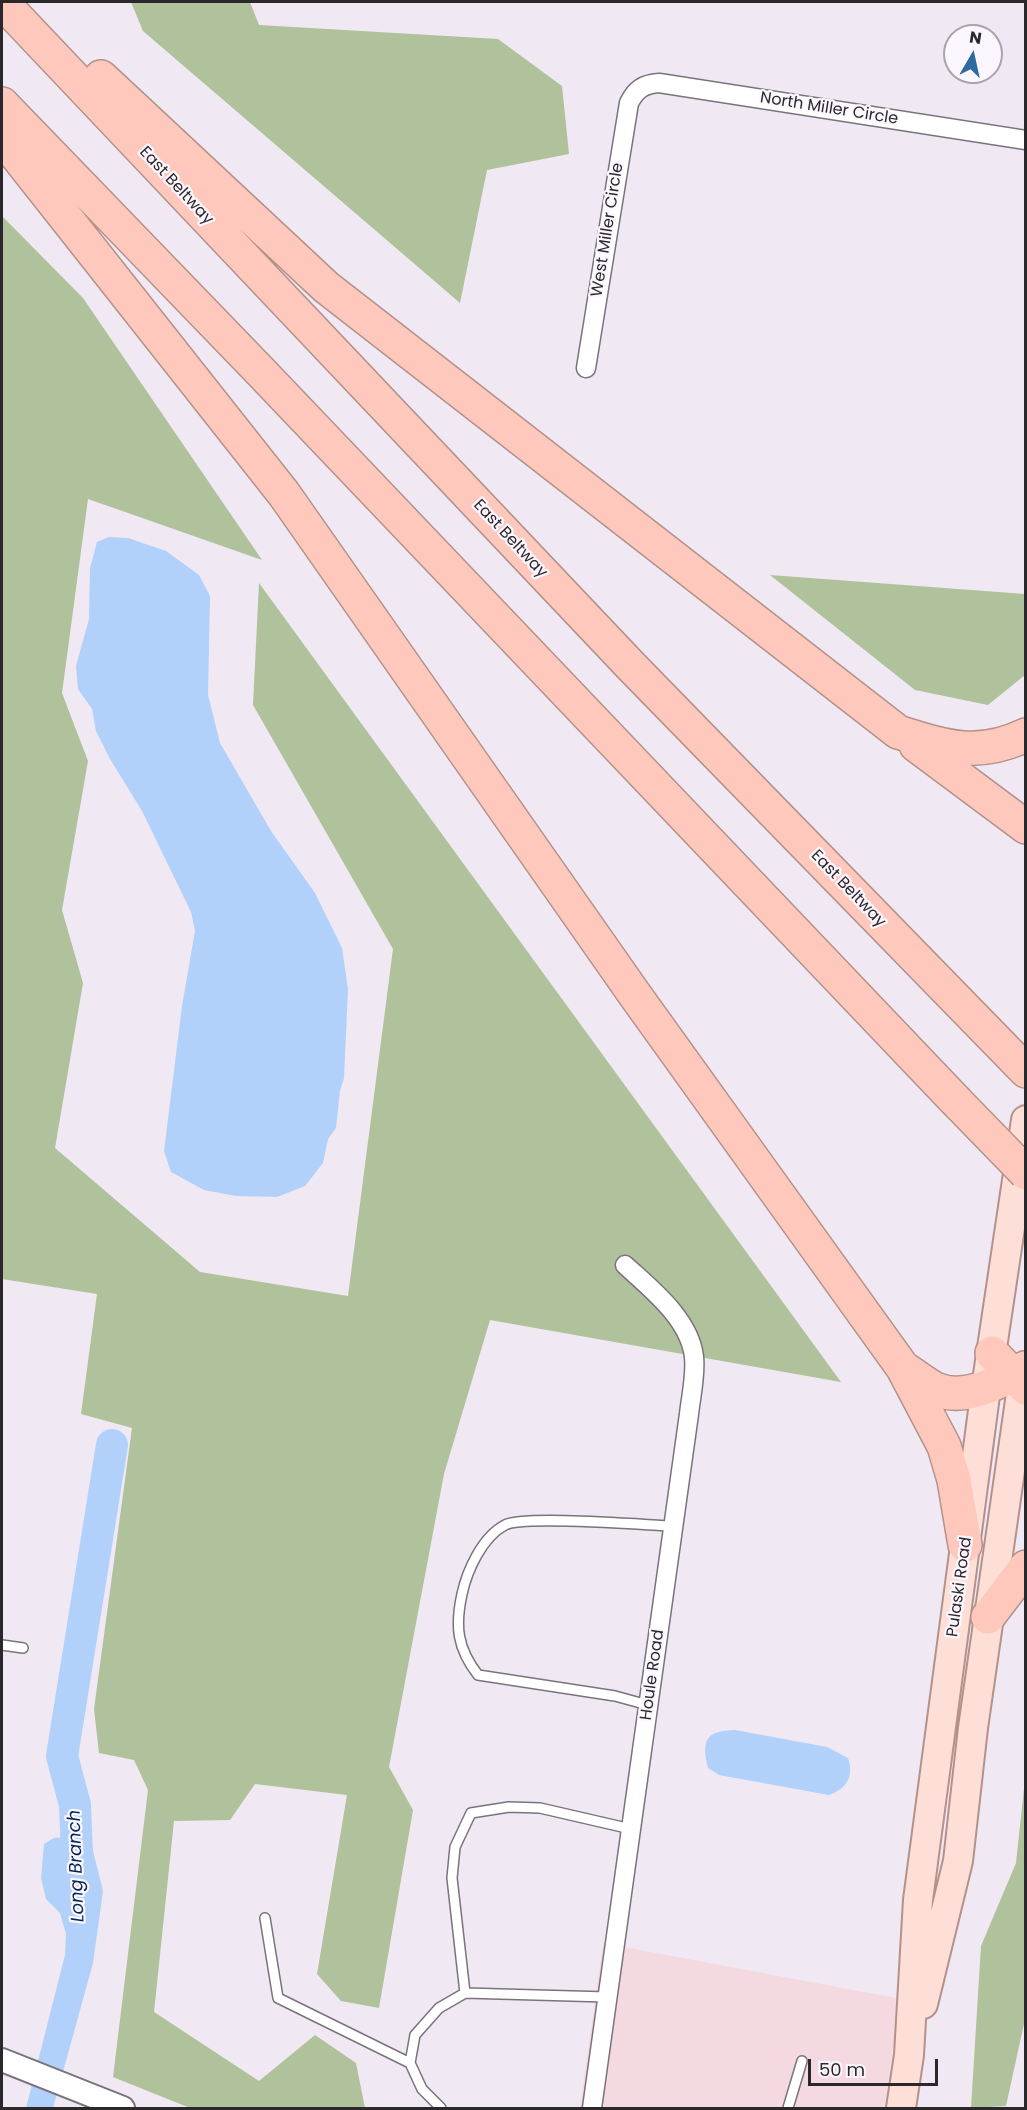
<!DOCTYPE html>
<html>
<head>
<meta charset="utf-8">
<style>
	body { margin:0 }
	#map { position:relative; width:1027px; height:2110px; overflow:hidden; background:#f0e8f2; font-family:Poppins,sans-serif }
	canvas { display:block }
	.frame { position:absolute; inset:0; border:3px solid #2b282c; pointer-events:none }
	.north { position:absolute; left:943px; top:24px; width:60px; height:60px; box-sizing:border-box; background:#fcf6fe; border:2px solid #a8a4aa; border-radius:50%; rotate:9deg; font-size:16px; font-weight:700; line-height:24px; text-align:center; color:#2b282c }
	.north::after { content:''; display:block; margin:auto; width:21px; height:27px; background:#2d6aa1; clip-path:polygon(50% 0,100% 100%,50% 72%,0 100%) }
	.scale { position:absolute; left:808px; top:2059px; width:130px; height:27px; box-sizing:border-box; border:3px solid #2b282c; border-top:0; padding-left:8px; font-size:18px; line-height:21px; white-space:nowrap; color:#2b282c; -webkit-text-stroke:4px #fcf6fe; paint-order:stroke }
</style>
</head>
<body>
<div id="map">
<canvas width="1027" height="2110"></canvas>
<div class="frame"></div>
<div class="north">N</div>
<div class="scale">50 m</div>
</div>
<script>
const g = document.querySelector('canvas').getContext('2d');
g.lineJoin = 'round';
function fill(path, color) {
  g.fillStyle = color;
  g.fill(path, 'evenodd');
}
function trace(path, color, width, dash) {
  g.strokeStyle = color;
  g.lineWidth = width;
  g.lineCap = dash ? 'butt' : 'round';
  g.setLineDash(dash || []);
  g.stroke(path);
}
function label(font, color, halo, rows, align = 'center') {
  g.font = font + ' Poppins,sans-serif';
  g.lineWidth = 4.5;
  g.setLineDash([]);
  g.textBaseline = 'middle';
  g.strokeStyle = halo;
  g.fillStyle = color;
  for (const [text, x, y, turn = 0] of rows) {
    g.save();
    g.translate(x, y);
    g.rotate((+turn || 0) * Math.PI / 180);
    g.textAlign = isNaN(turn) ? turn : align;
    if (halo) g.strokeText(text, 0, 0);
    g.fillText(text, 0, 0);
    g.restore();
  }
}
const commercial = new Path2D(`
	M603,1943l293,55 -1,38 -11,72h-304z`);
const green = new Path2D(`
	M131,2h119l9,23 239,14 64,47 7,68 -82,16 -27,133 -317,-272z
	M2,216l81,82 179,262 -174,-61 -26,194 26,68 -26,149 21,73 -28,165 145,124 148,24 45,-347 -140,-244 6,-122 582,799 -351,-62 -46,154 -55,293 24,43 -34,198 -38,-7 -24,-27 30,-179 -92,-11 -25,36 -56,1 -20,191 105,69 56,-46 41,28 9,45h-175l-77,-31 35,-287 -14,-30 -35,-7 -5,-44 38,-281 -51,-14 16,-120 -95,-15z
	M770,575l255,19v81l-37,30 -73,-15z
	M1025,1779v240l-19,87 -35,2 10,-162 35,-83z`);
const water = new Path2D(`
	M109,537l19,1 38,13 33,24 11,21 -2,99 12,48 51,88 44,62 27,55 6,41 -4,89 -4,13 -4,37 -8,11 -5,24 -18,23 -28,11 -41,-1 -32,-6 -33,-18 -7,-21 18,-145 13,-75 -4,-19 -49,-101 -32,-52 -14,-28 -4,-22 -14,-20 -2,-23 13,-47 1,-51 7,-26z
	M735,1730l92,17 21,11c6,19 -1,30 -19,37l-110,-20 -11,-7c-7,-28 -2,-37 27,-38z
	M89,1835l14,56 -10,72 -40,145h-27l39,-153 1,-21 -6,-21 -14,-14 -5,-21 3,-34 10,-6z`);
const river = new Path2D(`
	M78,1880l-3,-75 -13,-49 50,-311`);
const service = new Path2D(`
	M2,1645l21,3
	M648,1705l-33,-9 -137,-21c-21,-27 -23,-49 -16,-81 5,-23 20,-57 43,-69 18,-10 141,0 168,1
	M265,1918l13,80 132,65
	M465,1993l-13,-115 3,-31 16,-34 38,-6 31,1 91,21
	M441,2108l-19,-19 -12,-26 5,-28 24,-27 26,-15 142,4
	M788,2108l14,-47`);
const minor = new Path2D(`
	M586,368l43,-265c7,-14 15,-19 30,-20l367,57
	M592,2108l97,-694c2,-18 7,-39 5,-57 -4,-38 -43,-68 -69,-92`);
const tertiary = new Path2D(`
	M2,2060l121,48`);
const primary = new Path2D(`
	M923,2004l35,-143 15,-133 52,-362
	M901,2108l8,-53 9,-155 68,-512 40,-268`);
const motorway = new Path2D(`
	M2,2l629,664 395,405
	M101,77l225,210 572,445c48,15 80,26 128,3
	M2,104l259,268 694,728
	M2,137l282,357 351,501 268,373 41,78 10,34 11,65
	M916,745l110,82
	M992,1353l34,35
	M903,1368c10,6 21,15 32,21 30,13 64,-7 90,-21
	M988,1617l38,-50`);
const motorwayBridge = new Path2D(`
	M955,1100l71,73`);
const streetNames = [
	["North Miller Circle",829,109,9],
	["East Beltway",176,186,47],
	["West Miller Circle",608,230,-81],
	["East Beltway",510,539,47],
	["East Beltway",848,889,46],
	["Pulaski Road",960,1587,-82],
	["Houle Road",653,1675,-82]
];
const waterNames = [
	["Long Branch",77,1866,-92]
];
fill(commercial, '#f4dae0');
fill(green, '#afc29b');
fill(water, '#b1d1fb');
trace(river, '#b1d1fb', 32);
trace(service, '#7a737c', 12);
trace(minor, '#7a737c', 21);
trace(tertiary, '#7a737c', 26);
trace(primary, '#b4918a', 32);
trace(motorway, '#b4918a', 36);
trace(service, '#fff', 9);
trace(minor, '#fff', 18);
trace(tertiary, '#fff', 22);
trace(primary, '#fedfd7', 28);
trace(motorway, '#fec9bc', 33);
trace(motorwayBridge, '#b4918a', 36, []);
trace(motorwayBridge, '#fec9bc', 33);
label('16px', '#2b282c', '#fcf6fe', streetNames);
label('italic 18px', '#002758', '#fcf6fe', waterNames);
</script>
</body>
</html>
